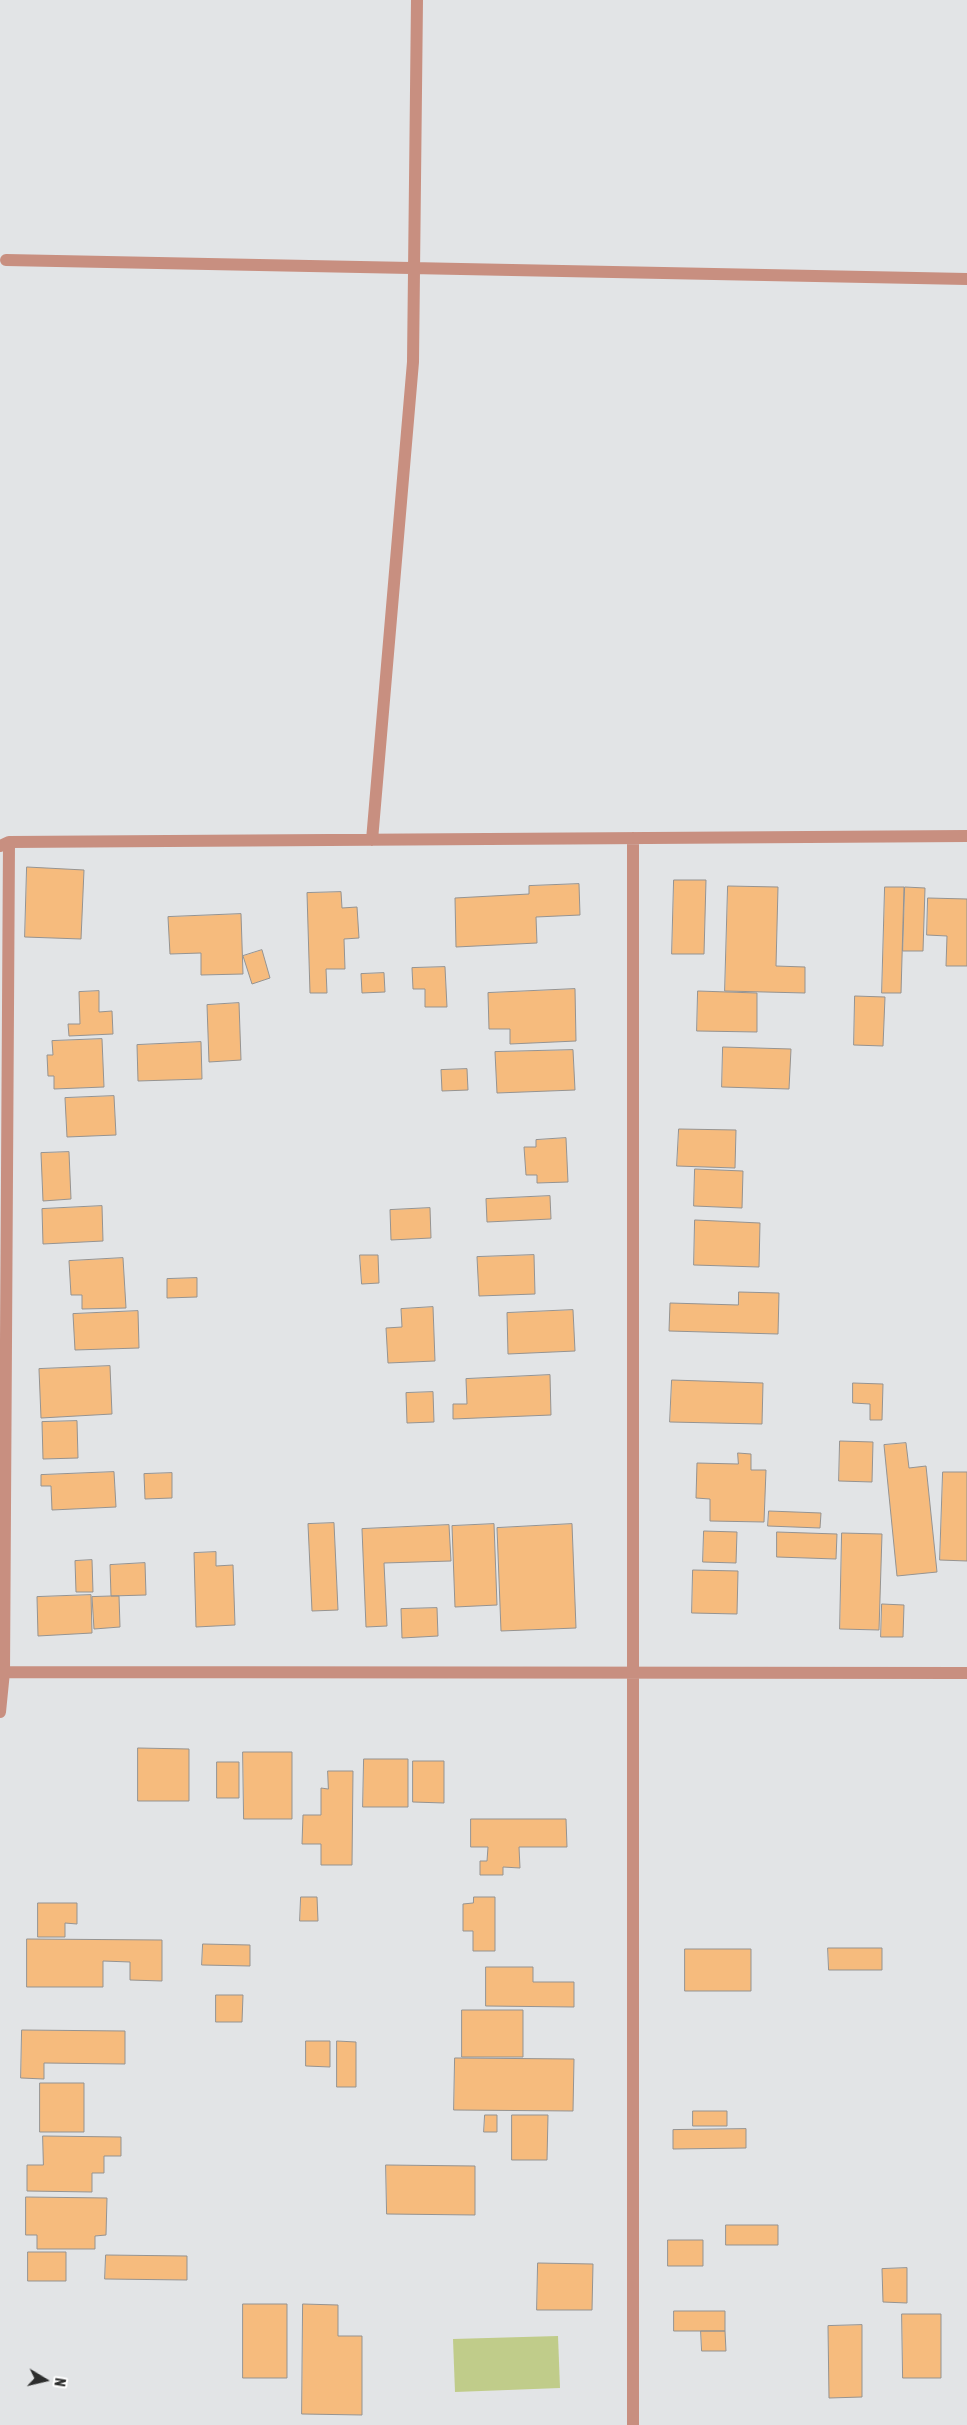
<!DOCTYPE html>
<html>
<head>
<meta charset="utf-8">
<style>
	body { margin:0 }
	#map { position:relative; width:967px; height:2425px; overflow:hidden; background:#e2e4e6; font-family:"Asap Condensed",sans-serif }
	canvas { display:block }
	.north { position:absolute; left:20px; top:2355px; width:50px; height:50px; -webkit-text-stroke:4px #fff; paint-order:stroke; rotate:99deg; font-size:14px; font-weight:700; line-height:20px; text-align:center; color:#2c2d2d }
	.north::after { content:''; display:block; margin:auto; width:18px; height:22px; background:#2c2d2d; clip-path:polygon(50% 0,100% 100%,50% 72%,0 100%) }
</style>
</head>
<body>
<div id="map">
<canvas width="967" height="2425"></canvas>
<div class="north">N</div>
</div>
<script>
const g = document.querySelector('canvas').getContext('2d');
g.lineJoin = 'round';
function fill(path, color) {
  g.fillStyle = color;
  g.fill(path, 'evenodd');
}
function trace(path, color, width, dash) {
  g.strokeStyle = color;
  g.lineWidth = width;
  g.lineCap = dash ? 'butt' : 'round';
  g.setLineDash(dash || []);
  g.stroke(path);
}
const green = new Path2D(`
	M558,2336l2,52 -105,4 -2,-53z`);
const building = new Path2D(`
	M27,867l57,3 -3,69 -56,-2z
	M674,880h32l-2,74h-32z
	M579,884l1,31 -44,2 1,26 -81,4 -1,-49 74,-4v-8z
	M728,886l50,1 -2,79 29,1v26l-80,-2z
	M885,887h19l-3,106h-19z
	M905,887l20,1 -2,63h-20z
	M341,892l1,16 15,-1 2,31 -15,1 1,30h-19l1,24h-17l-3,-100z
	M928,898l39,1v67h-21l1,-30 -20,-1z
	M241,914l2,60 -42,1v-22l-31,1 -2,-37z
	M262,950l8,28 -18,6 -9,-28z
	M445,967l2,40h-22v-18h-12l-1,-21z
	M384,973l1,19 -23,1 -1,-19z
	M575,989l1,52 -66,3v-15h-21l-1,-36z
	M99,991v21l13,-1 1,23 -44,2 -1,-12h12l-1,-32z
	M698,991l59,2v39l-60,-1z
	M855,996l30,1 -2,49 -29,-1z
	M239,1003l2,57 -32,2 -2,-57z
	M102,1039l2,48 -50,2v-13h-6l-1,-21h6l-1,-14z
	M201,1042l1,37 -64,2 -1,-36z
	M723,1047l68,2 -2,40 -67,-2z
	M573,1050l2,40 -78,3 -2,-41z
	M467,1069l1,21 -26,1 -1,-21z
	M114,1096l2,39 -49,2 -2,-39z
	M679,1129l57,1 -1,38 -58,-2z
	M566,1138l2,44 -31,1v-8h-11l-2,-28h12v-7z
	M69,1152l2,47 -28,2 -2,-48z
	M695,1169l48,2 -1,37 -48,-2z
	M550,1196l1,23 -64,3 -1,-23z
	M102,1206l1,35 -60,3 -1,-35z
	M430,1208l1,30 -40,2 -1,-30z
	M695,1220l65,3 -1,44 -65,-2z
	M360,1255h18l1,28 -17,1z
	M534,1255l1,39 -56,2 -2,-39z
	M123,1258l3,50 -44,1v-14h-11l-2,-34z
	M197,1278v19l-30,1v-19z
	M739,1292l40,1 -1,41 -109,-3 1,-28 68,2z
	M433,1307l2,54 -47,2 -2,-35 16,-1 -1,-18z
	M573,1310l2,41 -67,3 -1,-41z
	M138,1311l1,37 -64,2 -2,-36z
	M110,1366l2,48 -71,4 -2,-49z
	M550,1375l1,40 -98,4v-15h14l-1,-25z
	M672,1380l91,3 -1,41 -92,-2z
	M853,1383l30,1 -1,36h-12v-16l-17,-1z
	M433,1392l1,30 -27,1 -1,-30z
	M77,1421l1,37 -35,1 -1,-37z
	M840,1441l33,1 -1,40 -33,-1z
	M906,1443l3,25 17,-2 11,106 -40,4 -13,-131z
	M738,1453l13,1v16h15l-2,52 -54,-1v-22l-14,-1 1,-35 41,1z
	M114,1472l2,35 -64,3 -1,-24h-10v-11z
	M943,1472h24v89l-27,-1z
	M172,1473v25l-27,1 -1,-25z
	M769,1511l52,2 -1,15 -52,-2z
	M334,1523l4,87 -26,1 -4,-87z
	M494,1524l3,81 -42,2 -3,-81z
	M572,1524l4,104 -75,3 -4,-103z
	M449,1525l2,36 -67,2 3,63 -21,1 -4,-98z
	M704,1531l33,1 -1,31 -33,-1z
	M777,1532l60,2 -1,25 -59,-2z
	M842,1533l40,1 -3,96 -39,-1z
	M216,1552v14l17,-1 2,60 -39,2 -2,-74z
	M92,1560l1,32h-17l-1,-31z
	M145,1563l1,32 -35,1 -1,-31z
	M693,1570l45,1 -1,43 -45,-1z
	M91,1595l1,38 -54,3 -1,-39z
	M111,1596h8l1,31 -26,2 -2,-32z
	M882,1604l22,1 -1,32h-22z
	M437,1608l1,28 -36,2 -1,-29z
	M138,1748l51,1v52h-51z
	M243,1752h49v67h-48z
	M364,1759h44v48h-45z
	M413,1761h31v42l-31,-1z
	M217,1762h22v36h-22z
	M328,1771h25l-1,94h-31v-21h-19l1,-29h18v-27l7,1z
	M471,1819h95l1,28h-48l1,21 -17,-1v8h-23v-14h7l1,-14h-17z
	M301,1897h16l1,24h-18z
	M474,1897h21v54h-22v-20h-10v-27l10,-1z
	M38,1903h39v21l-12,-1v14h-27z
	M27,1939l135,1v41l-32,-1v-18l-27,-1v26h-76z
	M203,1944l47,1v21l-48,-1z
	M828,1948h54v22h-53z
	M685,1949h66v42h-66z
	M486,1967h47v15h41v25l-88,-1z
	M216,1995h27l-1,27h-26z
	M462,2010h61v47h-61z
	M22,2030l103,1v33l-81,-1v16l-23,-1z
	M306,2041h24v26l-24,-1z
	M337,2041l19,1v45h-19z
	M455,2058l119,1 -1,52 -119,-1z
	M40,2083h44v49h-44z
	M693,2111h34v15h-34z
	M485,2115h12v17h-13z
	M512,2115h36l-1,45h-35z
	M746,2129v19l-73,1v-19z
	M43,2136l78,1v19h-17v17h-12v19l-65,-1v-26h16z
	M386,2165l89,1v49l-88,-1z
	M26,2197l81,1 -1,37 -11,1v13h-58v-14h-11z
	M726,2225h52v20h-52z
	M668,2240h35v26h-35z
	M28,2252h38v29h-38z
	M106,2255l81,1v24l-82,-1z
	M538,2263l55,1 -1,46h-55z
	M907,2268v35l-24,-1 -1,-33z
	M243,2304h44v74h-44z
	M303,2304l35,1v31h24v79l-60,-1z
	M674,2311h51v20h-51z
	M902,2314h39v64h-38z
	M862,2325v72l-33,1 -1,-72z
	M701,2331h24l1,20h-24z`);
const street = new Path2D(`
	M6,260l961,19
	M372,840l41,-478 4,-362
	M0,846l9,-4 958,-6
	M4,1672l963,1
	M0,1712l4,-40 5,-830
	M633,2425v-1587`);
fill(green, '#c0cc8a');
fill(building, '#f6bb7d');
trace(building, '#959391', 1);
trace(street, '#c88f80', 12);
</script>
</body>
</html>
